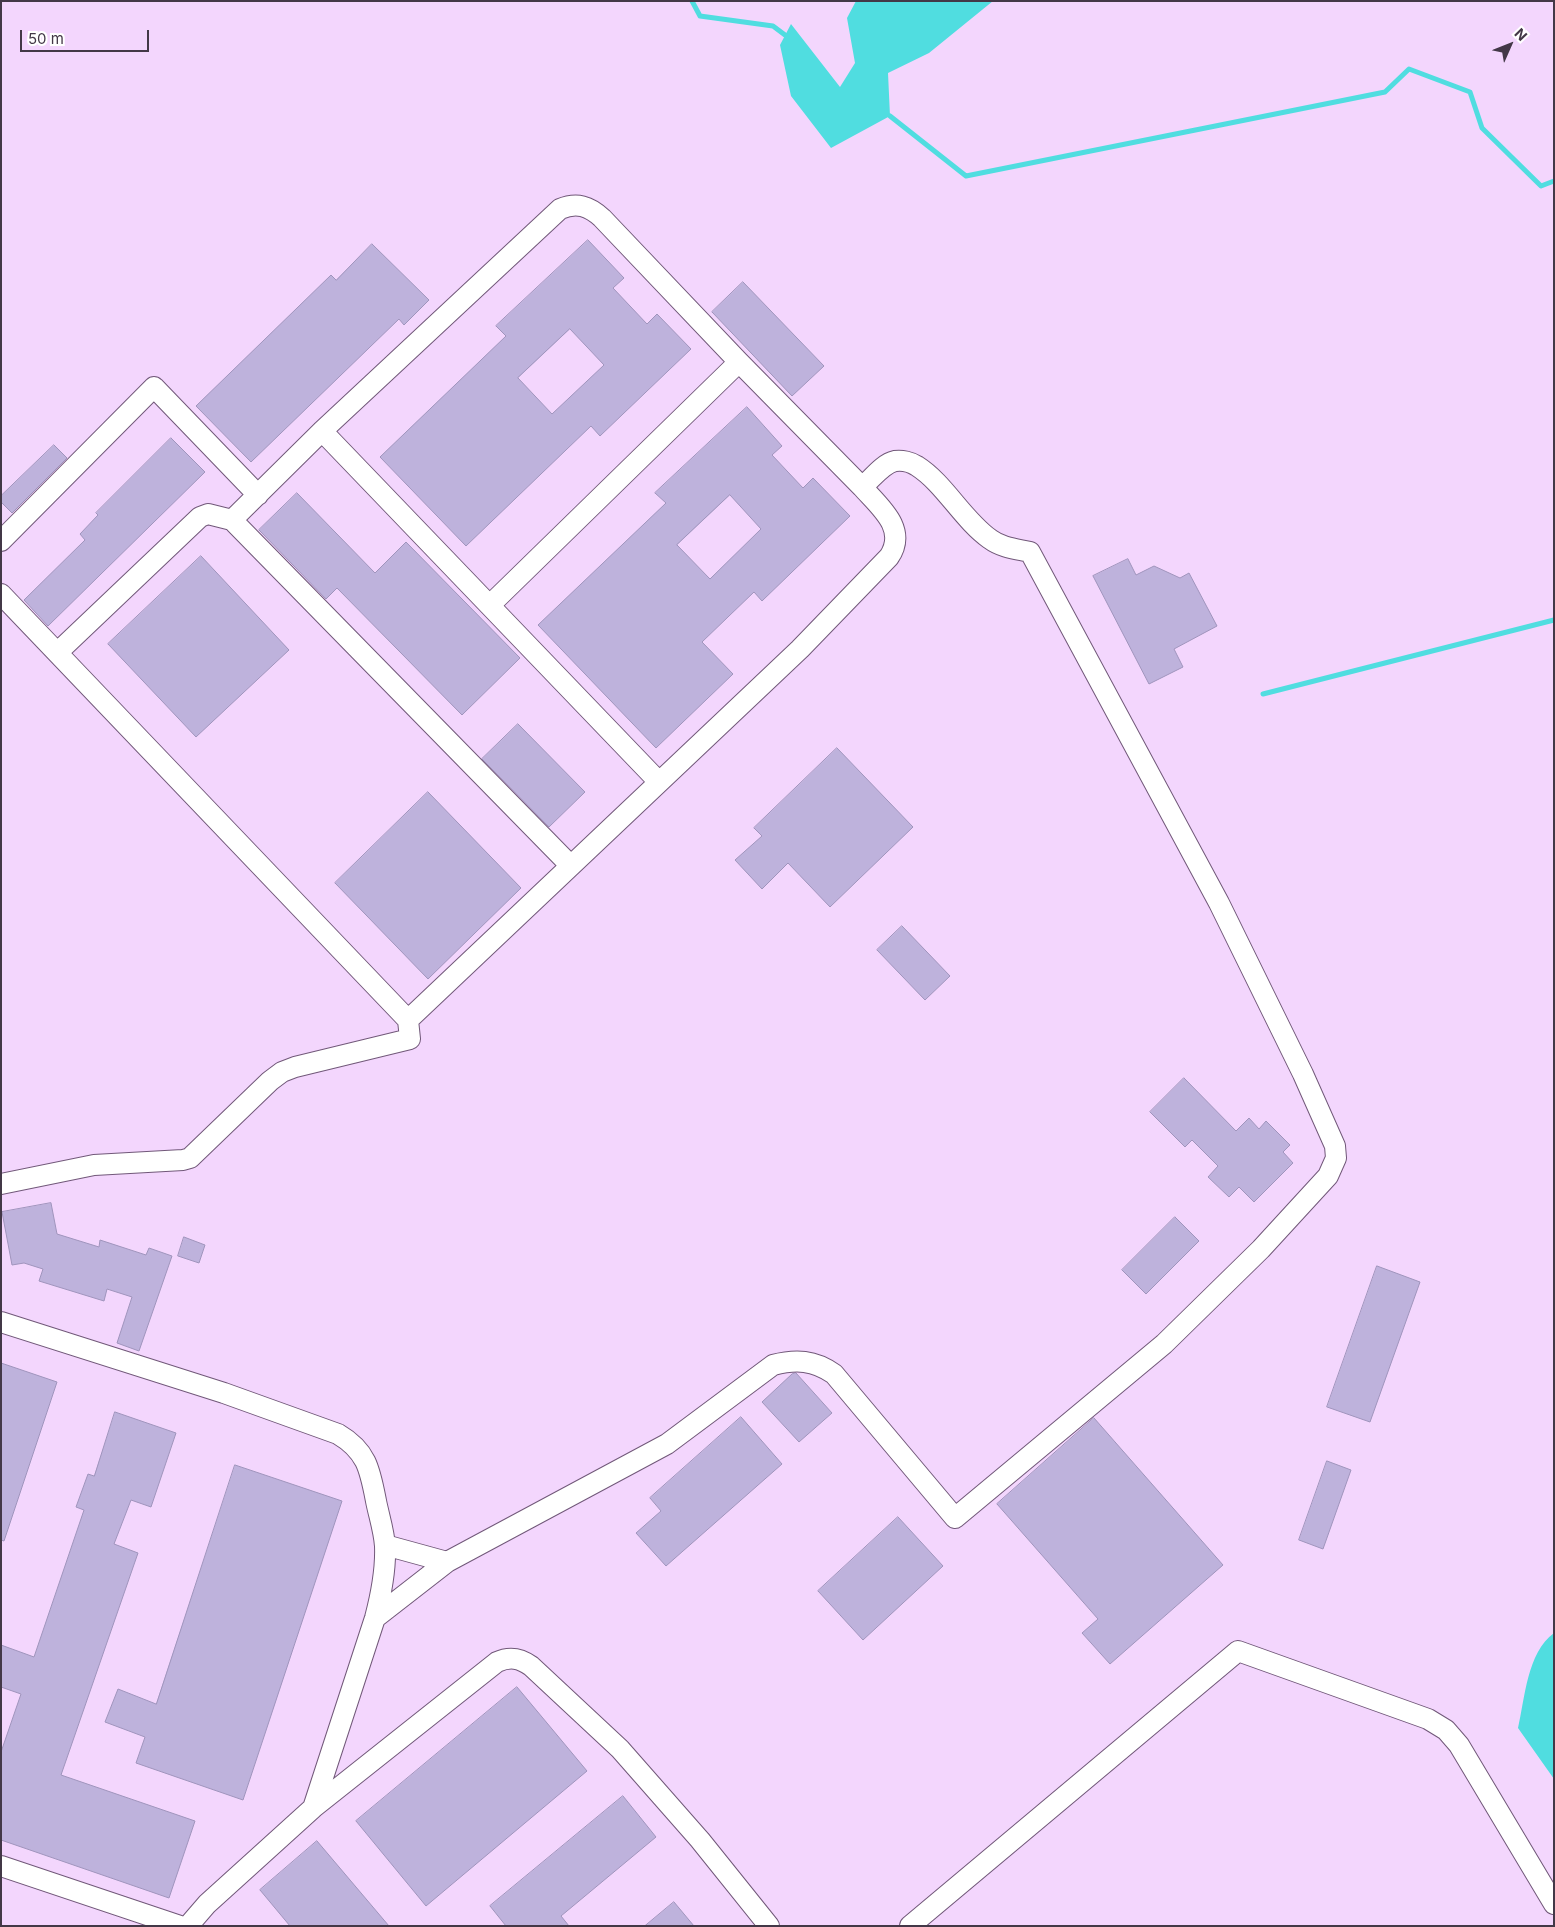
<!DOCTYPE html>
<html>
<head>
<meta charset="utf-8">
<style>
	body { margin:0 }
	#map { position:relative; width:1555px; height:1927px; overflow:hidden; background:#f3d6fd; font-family:Inter,sans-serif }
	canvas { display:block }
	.frame { position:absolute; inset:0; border:2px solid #433847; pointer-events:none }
	.north { position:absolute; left:1485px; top:20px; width:50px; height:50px; -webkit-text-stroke:4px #fff; paint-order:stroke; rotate:46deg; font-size:14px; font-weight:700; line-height:20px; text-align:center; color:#433847 }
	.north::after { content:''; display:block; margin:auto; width:18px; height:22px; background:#433847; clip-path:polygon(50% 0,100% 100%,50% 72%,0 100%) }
	.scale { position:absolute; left:20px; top:30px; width:129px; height:22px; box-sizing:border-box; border:2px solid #433847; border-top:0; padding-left:6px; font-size:15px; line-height:18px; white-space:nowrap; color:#433847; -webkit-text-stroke:4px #fff; paint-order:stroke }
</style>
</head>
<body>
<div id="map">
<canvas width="1555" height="1927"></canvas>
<div class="frame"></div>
<div class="north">N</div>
<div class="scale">50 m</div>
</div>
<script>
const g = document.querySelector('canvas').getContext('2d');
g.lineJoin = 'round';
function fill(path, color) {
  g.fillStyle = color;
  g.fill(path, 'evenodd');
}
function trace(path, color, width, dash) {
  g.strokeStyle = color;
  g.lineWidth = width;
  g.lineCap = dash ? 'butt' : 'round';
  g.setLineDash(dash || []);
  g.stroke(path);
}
const water = new Path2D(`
	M856,1h137l-64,52 -41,20 2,43 -59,32 -40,-52 -11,-51 11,-21 49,63 15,-24 -8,-45z
	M1554,1633v146l-36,-51c7,-30 9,-75 36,-95z`);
const stream = new Path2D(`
	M692,1l8,15 73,10 12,9
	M890,116l76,60 419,-84 24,-23 61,23 12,36 59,58 13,-5
	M1263,694l291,-74`);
const building = new Path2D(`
	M588,240l36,38 -11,10 34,36 10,-10 34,35 -91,87 -9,-10 -125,120 -86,-89 126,-121 -10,-10zM570,329l34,36 -52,49 -34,-36z
	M372,244l57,56 -25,25 -5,-6 -148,143 -55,-56 135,-131 5,5z
	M743,282l81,84 -32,30 -80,-84z
	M747,407l35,39 -10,9 31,33 10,-10 37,38 -88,85 -8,-9 -52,50 31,32 -77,74 -118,-123 128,-122 -11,-10zM730,495l31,34 -51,50 -33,-34z
	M171,438l34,34 -157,154 -24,-26 61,-60 -5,-6 18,-19 -2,-2z
	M54,445l13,13 -55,55 -11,-11v-6z
	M297,493l78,80 31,-31 114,116 -58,57 -125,-127 -11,11 -67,-69z
	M201,556l88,94 -93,87 -88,-93z
	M1128,559l8,16 18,-9 26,12 9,-5 28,53 -43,23 9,18 -34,17 -56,-108z
	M518,724l67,68 -36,35 -67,-68z
	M837,748l76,79 -83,80 -42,-44 -26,26 -27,-29 27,-24 -8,-8z
	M428,792l93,96 -93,91 -93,-96z
	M902,926l48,50 -25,24 -48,-50z
	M1184,1078l52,53 13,-13 10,11 7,-8 24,24 -7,7 10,11 -39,39 -15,-15 -10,10 -21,-20 10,-11 -26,-26 -7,7 -35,-35z
	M51,1203l6,31 42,13 1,-7 46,15 3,-7 23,8 -33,95 -22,-8 15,-46 -25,-8 -3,12 -65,-20 4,-12 -19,-6 -12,2 -10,-53z
	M1175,1217l24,24 -53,53 -24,-24z
	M184,1237l21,8 -6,18 -21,-7z
	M1377,1266l43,16 -50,140 -43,-15z
	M1,1363l56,19 -53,159 -3,-1z
	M796,1373l36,40 -33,29 -37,-40 30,-28z
	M115,1412l61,21 -25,74 -20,-7 -17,44 24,9 -77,222 134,46 -26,77 -168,-58v-88l20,-58 -20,-7v-42l33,12 50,-147 -8,-3 12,-33 6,2z
	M741,1417l41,47 -116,102 -30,-33 25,-22 -11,-13z
	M1094,1418l129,147 -113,99 -28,-31 16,-14 -101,-115z
	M1327,1461l24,9 -28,79 -24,-9z
	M235,1465l107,36 -99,299 -107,-37 9,-26 -40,-15 13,-33 38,15z
	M898,1517l45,49 -80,74 -45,-49z
	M517,1687l70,84 -161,135 -70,-85z
	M623,1796l33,41 -95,79 8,10h-63l-16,-20z
	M317,1841l72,85h-99l-30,-36z
	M674,1902l20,24h-49z`);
const minor = new Path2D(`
	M322,431l337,351
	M1,541l153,-154 104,108
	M1,594l407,426
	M490,605l249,-243
	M58,652l142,-135 8,-3 24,6
	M1,1184l93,-19 89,-5 7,-2 80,-77 12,-9 13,-5 115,-28 -2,-19 392,-371 89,-92c19,-28 -9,-50 -27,-70
	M1,1322l223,71 114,41c29,17 32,36 38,67 3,15 8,30 9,45 1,25 -4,49 -10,72l-62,190
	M385,1545l62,17
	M375,1618l72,-56 220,-118 106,-79c23,-6 41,-5 61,9l121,144 209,-174 97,-95 67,-73 8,-18 -1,-12 -32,-72 -84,-171 -189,-351c-13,-3 -28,-4 -40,-13 -27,-19 -46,-56 -73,-73 -6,-4 -15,-6 -22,-5 -13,3 -23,18 -33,26l-123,-125 -137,-144c-13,-12 -25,-16 -42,-9l-238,222 -90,89 338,345
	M1,1866l179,60
	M188,1926l19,-22 106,-96 184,-146c13,-6 23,-4 34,4l89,83 80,91 69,86
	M910,1926l328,-275 190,68 18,11 13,15 95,159`);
fill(water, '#50dde0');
trace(stream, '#50dde0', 5);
fill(building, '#beb2dc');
trace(building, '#9f94bc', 1);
trace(minor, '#715879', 22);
trace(minor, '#fff', 20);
</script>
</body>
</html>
